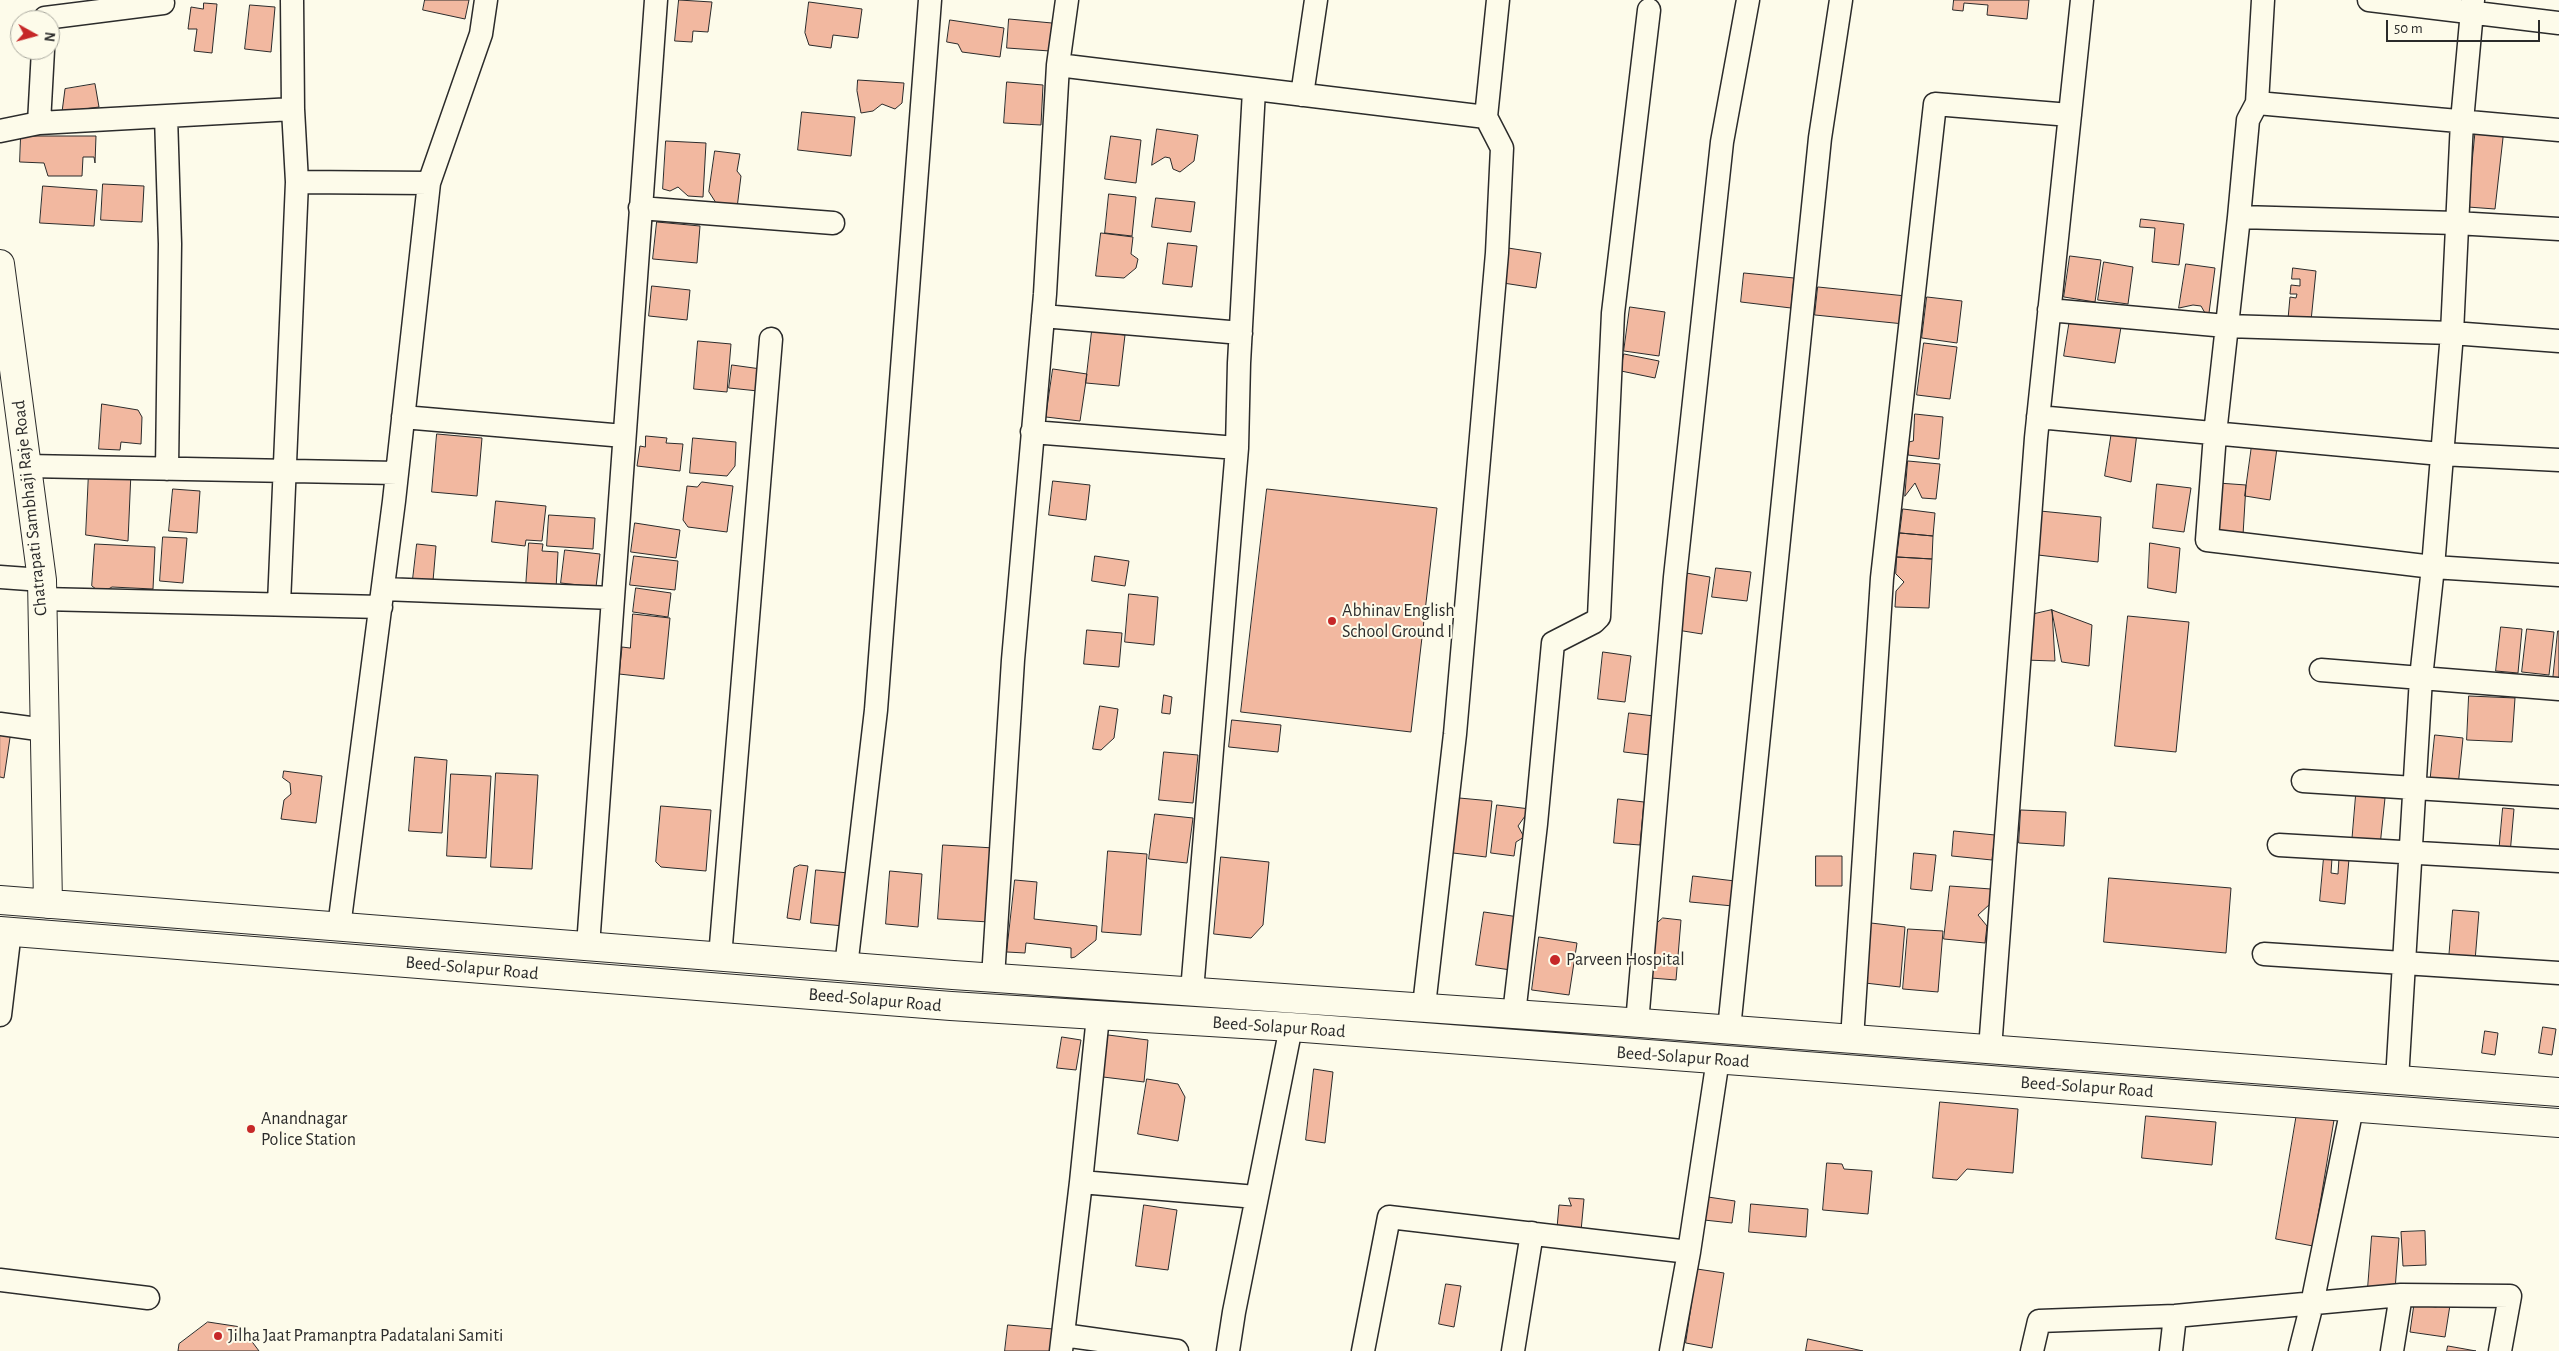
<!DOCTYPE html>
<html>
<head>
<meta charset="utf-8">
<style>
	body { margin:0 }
	#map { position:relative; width:2559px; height:1351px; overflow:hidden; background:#fdfbea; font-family:"Alegreya Sans",sans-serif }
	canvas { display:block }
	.north { position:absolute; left:10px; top:10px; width:50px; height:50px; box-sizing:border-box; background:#fdfbea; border:1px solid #a9a89e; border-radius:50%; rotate:97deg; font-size:14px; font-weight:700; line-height:20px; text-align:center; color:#2b2b2b }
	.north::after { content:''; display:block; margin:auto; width:18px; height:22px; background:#c62828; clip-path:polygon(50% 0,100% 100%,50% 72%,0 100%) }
	.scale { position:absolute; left:2386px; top:20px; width:154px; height:22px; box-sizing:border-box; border:2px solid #2b2b2b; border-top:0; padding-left:6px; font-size:15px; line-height:18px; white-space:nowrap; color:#2b2b2b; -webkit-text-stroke:4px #fdfbea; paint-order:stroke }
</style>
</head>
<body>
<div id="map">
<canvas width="2559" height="1351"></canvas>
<div class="north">N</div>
<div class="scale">50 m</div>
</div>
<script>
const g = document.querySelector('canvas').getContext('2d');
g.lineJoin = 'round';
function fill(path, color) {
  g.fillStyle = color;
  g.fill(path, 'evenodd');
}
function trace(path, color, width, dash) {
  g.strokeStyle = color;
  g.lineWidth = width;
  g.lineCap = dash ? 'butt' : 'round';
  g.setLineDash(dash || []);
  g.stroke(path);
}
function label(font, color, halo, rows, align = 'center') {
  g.font = font + ' "Alegreya Sans",sans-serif';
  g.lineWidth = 4;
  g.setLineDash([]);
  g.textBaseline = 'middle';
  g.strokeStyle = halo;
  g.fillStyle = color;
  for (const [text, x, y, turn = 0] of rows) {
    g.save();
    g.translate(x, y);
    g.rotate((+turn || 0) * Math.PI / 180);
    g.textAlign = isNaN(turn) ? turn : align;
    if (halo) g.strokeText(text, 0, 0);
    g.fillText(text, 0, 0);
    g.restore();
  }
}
const building = new Path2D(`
	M425,0h44l-4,19 -42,-9z
	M679,0l33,2 -4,30 -15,-1 -1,11 -17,-1z
	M1954,0h75l-2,19 -40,-4 1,-10 -24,-2 -1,8 -10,-1z
	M809,2l53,7 -4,29 -25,-3 -2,13 -22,-3 -4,-12z
	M204,3l13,1 -5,49 -18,-2 3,-22h-9l3,-22 12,2z
	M250,5l25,2 -4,45 -26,-3z
	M1009,19l43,4 -2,28 -43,-3z
	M950,20l54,8 -4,29 -38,-5 -4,-8 -11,-2z
	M858,80l46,3 -2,20 -7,6 -13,-5 -9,7 -12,2 -4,-22z
	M1007,82l36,3 -2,40 -37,-2z
	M95,84l4,23 -37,5 3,-23z
	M802,112l53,5 -4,39 -53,-6z
	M2476,126l28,3 -9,80 -27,-2z
	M1157,129l41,6 -4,26 -14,11 -7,-3 -3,-11 -5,-1 -13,8z
	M21,136h75l-1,27 -1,-6h-11l-1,19h-34l-4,-13 -24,-1z
	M1111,136l30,4 -5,43 -31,-4z
	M666,141l40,2 -3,54 -15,-1 -10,-9 -8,4 -7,-2z
	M715,151l25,3 -3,17 4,5 -4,32 -19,-2 -9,-14z
	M103,184l41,2 -2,36 -41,-2z
	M43,186l54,4 -3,36 -54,-3z
	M1109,194l27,3 -4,39 -27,-3z
	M1156,198l39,4 -4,30 -39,-5z
	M2141,219l43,5 -5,41 -27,-3 3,-34 -15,-1z
	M657,222l43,4 -3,37 -44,-4z
	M1101,233l32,4 -2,17 7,5 -2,9 -12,10 -28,-2z
	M1168,243l29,3 -5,41 -29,-3z
	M1508,248l33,5 -5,35 -33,-5z
	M2070,256l31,4 -6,42 -31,-5z
	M2104,262l29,5 -5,37 -30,-4z
	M2186,264l29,4 -6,45h-4l-4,-7 -8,-1 -14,3z
	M2293,268l23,3 -5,50 -23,-2 2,-22 6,1 1,-4h-7l1,-9 9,1v-7h-8z
	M1744,273l50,5 -3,30 -50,-6z
	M652,286l38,4 -3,30 -38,-4z
	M1818,287l88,9 -2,28 -89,-9z
	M1927,297l35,4 -5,42 -35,-5z
	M1630,307l35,5 -6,44 -35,-5z
	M2070,319l51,8 -6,36 -51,-7z
	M1092,331l33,4 -6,51 -33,-3z
	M698,341l33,3 -4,48 -33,-3z
	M1924,343l33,4 -7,52 -33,-4z
	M1624,354l35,7 -4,17 -34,-7z
	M732,365l29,4 -3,22 -29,-3z
	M1053,369l34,5 -7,47 -34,-4z
	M102,404l36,6 4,7 -1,27 -20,-2 -1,8 -21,-1z
	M1915,414l28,3 -4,42 -31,-4 1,-13 4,-1z
	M2112,431l25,2 -6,49 -26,-6z
	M437,434l45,4 -5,58 -45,-4z
	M646,436l21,2 -1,5 17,1 -3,27 -43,-5 3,-20 5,1z
	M693,438l43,4 -1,24 -8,10 -37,-3z
	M2252,445l25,3 -7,52 -25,-4z
	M1908,461l32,3 -4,35 -14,-1 -7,-15 -10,13z
	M89,471l42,1 -3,69 -42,-6z
	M1053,481l37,4 -4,35 -37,-5z
	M702,482l31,4 -6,46 -39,-5 -5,-7 4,-34 10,1z
	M2218,483l28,2 -3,50 -28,-2z
	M2157,484l34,4 -7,44 -31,-4z
	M173,489l27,2 -3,42 -28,-2z
	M1267,489l170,19 -26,224 -170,-20z
	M496,501l50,5 -4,35 -16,-1 -1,6 -33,-4z
	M1903,509l32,4 -2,23 -33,-3z
	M2040,511l61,6 -3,45 -60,-7z
	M549,515l46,3 -2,31 -46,-3z
	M635,523l45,7 -4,28 -45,-6z
	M1900,533l33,3 -1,23 -35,-2z
	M163,537l24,1 -4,45 -23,-2z
	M529,543l14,1 -1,7 16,1 -2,37 -30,-2z
	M2150,543l30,5 -4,45 -28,-5z
	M95,544l60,3 -2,42 -41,-2 -11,6 -9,-7z
	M417,544l19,2 -3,35 -20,-2z
	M565,550l35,4 -4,33 -35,-4z
	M634,556l44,5 -3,29 -45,-5z
	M1095,556l34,5 -4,25 -33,-5z
	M1897,557l35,2 -3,49 -34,-1 1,-16 8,-9 -8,-8z
	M1716,568l35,4 -4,29 -35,-4z
	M1686,573l24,4 -8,57 -25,-4z
	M636,588l35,5 -3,24 -35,-5z
	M1129,594l29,3 -4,48 -29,-3z
	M2052,610l3,51 -31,-1 6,-45z
	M2052,610l40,15 -3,41 -27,-4z
	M633,614l37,4 -6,61 -45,-5 3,-27 8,1z
	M2128,616l61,6 -13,130 -61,-6z
	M2501,627l21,2 -4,44 -22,-2z
	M2527,629l27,3 -5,43 -27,-3z
	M1087,630l35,3 -3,34 -35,-3z
	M2558,631h1v50l-6,-1z
	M1603,652l28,4 -6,46 -27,-3z
	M1164,695l8,2 -2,17 -8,-1z
	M2469,696l46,2 -3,44 -45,-2z
	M1100,706l18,3 -4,29 -13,12 -8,-1z
	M1629,713l25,3 -4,39 -26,-3z
	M1232,720l49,5 -3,27 -49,-5z
	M0,730l11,1 -7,47 -4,-1z
	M2435,735l28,3 -5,48 -28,-2z
	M1164,752l34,3 -5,48 -34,-3z
	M415,757l32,3 -5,73 -33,-2z
	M284,771l38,5 -6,47 -35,-4 3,-19 7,-6 -1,-11 -7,-5z
	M496,773l42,2 -6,94 -41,-2z
	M451,774l40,2 -5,82 -39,-2z
	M2356,795l29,3 -5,48 -28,-3z
	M1459,798l33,3 -6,56 -33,-4z
	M1618,799l26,3 -4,43 -26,-2z
	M1497,805l33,4 -12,17 6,11 -8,5 -2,14 -23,-3z
	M661,806l50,4 -5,61 -45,-4 -5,-5z
	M2503,808l11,1 -4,45 -11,-1z
	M2021,810l45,2 -2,34 -45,-3z
	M1155,814l38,4 -6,45 -38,-4z
	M1954,831l41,4 -3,25 -40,-4z
	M943,845l51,3 -5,74 -51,-3z
	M1108,851l39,3 -6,81 -39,-3z
	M1914,853l22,2 -4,36 -21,-2z
	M1816,856h26v30h-26z
	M1221,857l48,5 -6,63 -12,13 -37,-4z
	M2324,857l8,1 -1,15 7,1 1,-16 10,1 -4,45 -25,-3z
	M800,865l8,1 -8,54 -13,-2 7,-50z
	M816,870l33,3 -5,53 -33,-3z
	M890,871l32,3 -4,53 -32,-3z
	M1693,876l42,5 -2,25 -43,-4z
	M2109,878l122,10 -5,65 -122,-11z
	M1015,880l22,2 -3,37 63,7 -1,14 -21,17 -4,1v-10l-45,-5 -1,10 -18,-1z
	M1950,886l41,3 -1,15 -12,11 9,11 -2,17 -41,-4z
	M2453,910l26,2 -4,49 -26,-2z
	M1484,912l35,5 -8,53 -35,-5z
	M1663,918l18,2 -5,60 -25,-2 5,-54z
	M1871,923l34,4 -5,60 -35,-4z
	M1908,929l35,2 -5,61 -35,-3z
	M1539,937l38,6 -8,52 -37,-5z
	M2543,1027l13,2 -4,26 -13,-2z
	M2485,1031l13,2 -3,22 -13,-2z
	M1108,1035l40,5 -4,42 -41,-5z
	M1062,1037l19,3 -5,30 -19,-2z
	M1314,1069l19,3 -8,71 -19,-3z
	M1147,1079l31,5 7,13 -7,44 -40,-7z
	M1940,1102l78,7 -5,64 -46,-4 -10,11 -24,-2z
	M2297,1113l37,7 -21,126 -37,-7z
	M2146,1116l70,6 -4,43 -70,-7z
	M1827,1163l15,1 2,5 28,2 -4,43 -45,-4z
	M1708,1197l27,4 -3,22 -28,-3z
	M1569,1198l15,1 -3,32 -24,-3 2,-23 12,1z
	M1751,1204l57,5 -2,28 -57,-5z
	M1144,1205l33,5 -9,60 -32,-4z
	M2425,1231l1,34 -23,1 -2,-34z
	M2372,1236l27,2 -4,52 -27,-2z
	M1697,1269l27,4 -12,75 -26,-5z
	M1446,1284l15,2 -7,41 -15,-3z
	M2438,1303l12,2 -5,32 -35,-5 4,-28 22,3z
	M208,1322l33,5 18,24h-81l1,-7z
	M1008,1325l45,4 -2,22h-46z
	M1808,1339l55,12h-57z
	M2448,1346l28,5h-29z`);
const minor = new Path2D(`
	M292,0l1,109 4,73 132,1 -35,318 -55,426
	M2263,0l-6,103 -9,17 -9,97 -24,217 -8,106 226,27 126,8
	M2369,0l190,23
	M45,18l118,-15
	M1058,65l428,52
	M1302,95l14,-95
	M2257,103l302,27
	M166,116l4,128 -3,225
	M39,123l4,-73
	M0,131l39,-8 254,-14
	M429,183l52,-149 5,-34
	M640,208l193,15
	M2239,217l217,6 103,6
	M2049,310l177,16 226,7 107,8
	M1043,316l198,17
	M403,417l221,19
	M2038,417l403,37 118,6
	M1032,432l205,16
	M27,466l370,7
	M0,577l42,3
	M383,589l230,9
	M42,599l339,8
	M279,604l18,-422
	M2321,670l238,19
	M0,724l45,6
	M2303,781l256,16
	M2279,845l280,16
	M588,946l68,-946
	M2264,954l295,19
	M720,957l51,-618
	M846,967l30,-257 54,-710
	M993,978l20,-318 32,-366 13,-229 9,-65
	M1192,991l45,-543 2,-85 15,-273
	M1426,1008l-1,-11 30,-263 42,-481 5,-105 -16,-31 12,-117
	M1514,1014l22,-190 17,-181 41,-21 5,-5 14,-304 36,-303
	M0,1015l10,-84
	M1637,1023l38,-446 47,-435 26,-142
	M1729,1029l91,-891 21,-138
	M1852,1039l30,-461 53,-474 135,11
	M1990,1049l46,-611 46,-438
	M2397,1080l24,-402 12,-111 19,-234 10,-212 11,-121
	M1081,1182l17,-166
	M0,1280l148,18
	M1063,1335l114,16
	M1061,1351l20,-169 175,15
	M1228,1351l6,-39 57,-285
	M1363,1351l26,-134 300,35
	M1513,1351l19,-118
	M1671,1351l18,-99 29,-193
	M2032,1351l7,-30 136,-5 226,-21 109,1 -10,55
	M2171,1351l4,-35
	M2300,1351l12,-47 40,-196
	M2392,1351l9,-56`);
const major = new Path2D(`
	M0,264l42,316 6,324
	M0,900l953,75 661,46 945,71
	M0,931l951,75 340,21 1268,96`);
const markers = [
	[1332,621,5,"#c62828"],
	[1555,960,6,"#c62828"],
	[251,1129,5,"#c62828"],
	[218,1336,5,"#c62828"]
];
const streetNames = [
	["Chatrapati Sambhaji Raje Road",30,508,-96],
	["Beed-Solapur Road",472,968,5],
	["Beed-Solapur Road",875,1000,5],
	["Beed-Solapur Road",1279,1027,4],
	["Beed-Solapur Road",1683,1057,4],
	["Beed-Solapur Road",2087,1087,4]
];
const poiNames = [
	["Abhinav English",1342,611],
	["School Ground I",1342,632],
	["Parveen Hospital",1566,960],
	["Anandnagar",261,1119],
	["Police Station",261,1140],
	["Jilha Jaat Pramanptra Padatalani Samiti",228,1336]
];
fill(building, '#f2b8a0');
trace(building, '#2b2b2b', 1);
trace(minor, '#2b2b2b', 25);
trace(major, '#2b2b2b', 30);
trace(minor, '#fdfbea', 22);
trace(major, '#fdfbea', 28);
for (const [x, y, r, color] of markers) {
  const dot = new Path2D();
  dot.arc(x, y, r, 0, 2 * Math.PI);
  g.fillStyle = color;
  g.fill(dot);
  trace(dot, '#fdfbea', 2);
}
label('18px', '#2b2b2b', '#fdfbea', streetNames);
label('18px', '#2b2b2b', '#fdfbea', poiNames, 'left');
</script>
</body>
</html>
